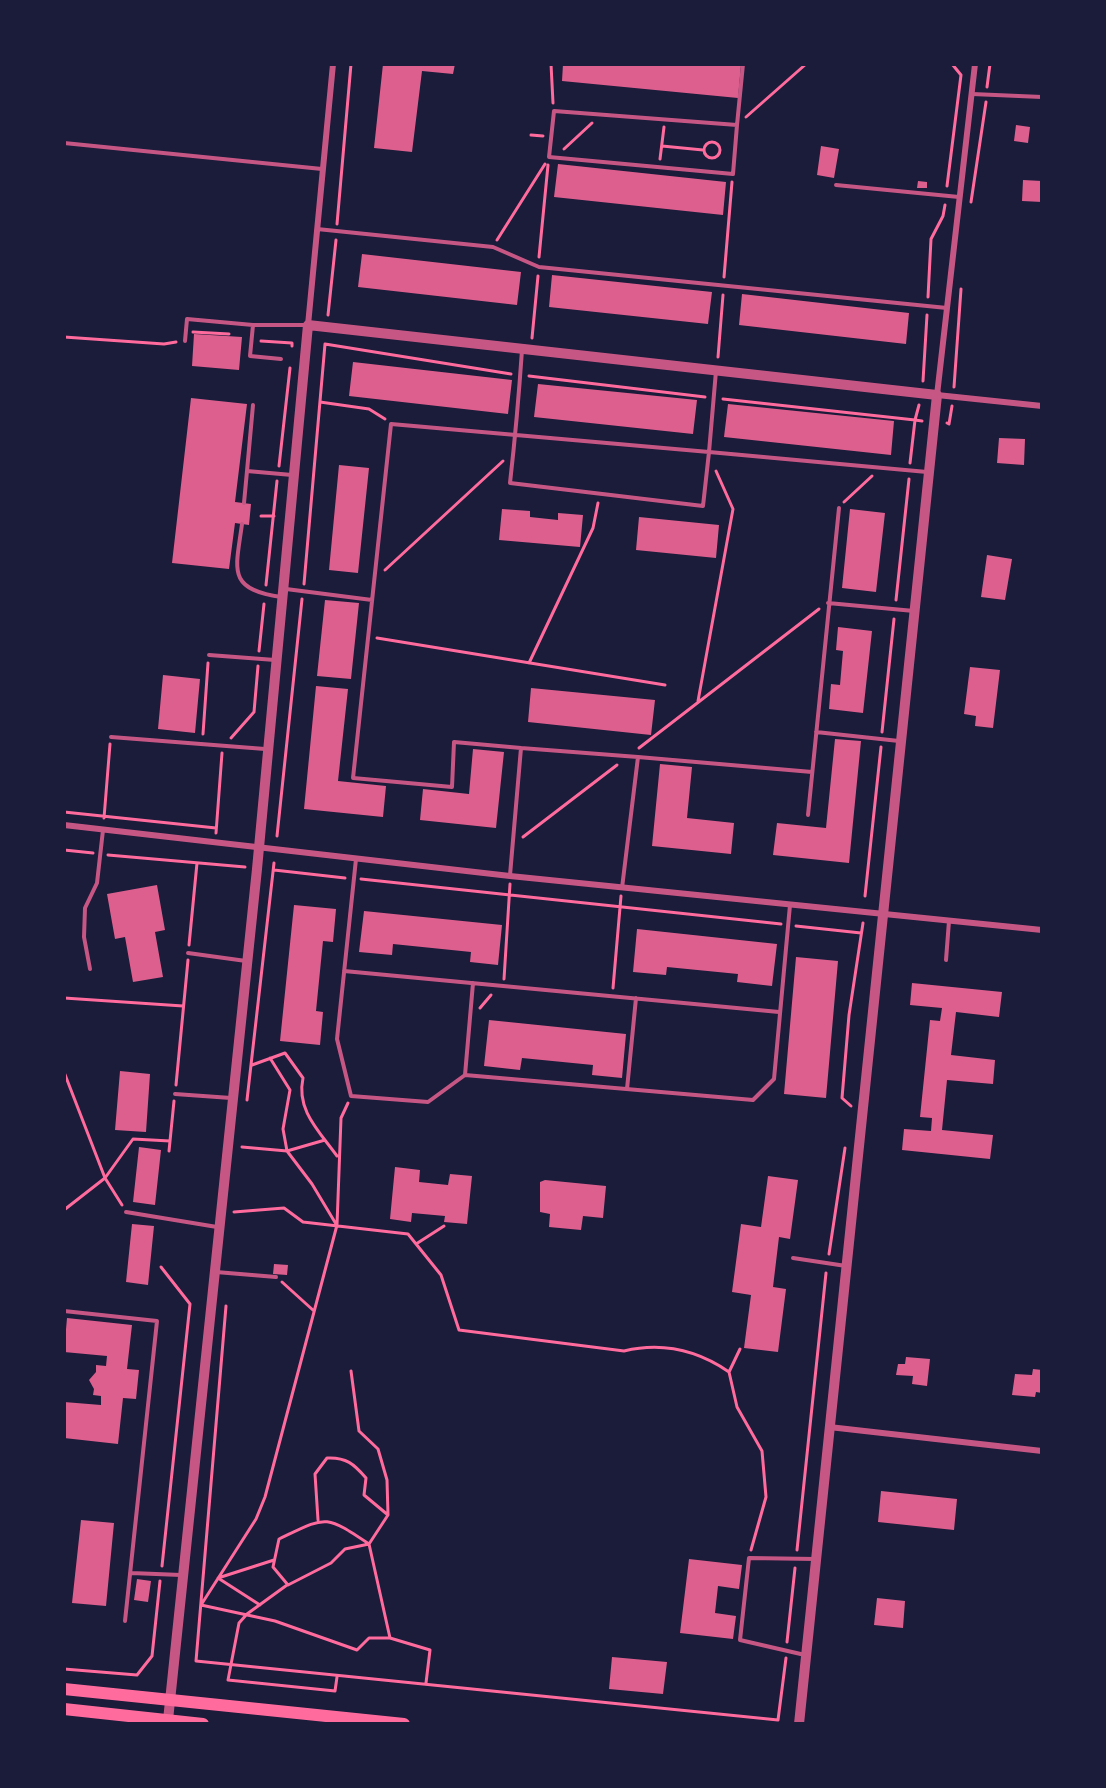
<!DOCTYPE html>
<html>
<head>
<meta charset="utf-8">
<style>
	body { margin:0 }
	#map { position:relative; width:1106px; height:1788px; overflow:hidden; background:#1b1b3a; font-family:"PT Sans Narrow",sans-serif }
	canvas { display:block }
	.frame { position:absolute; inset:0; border:66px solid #1b1b3a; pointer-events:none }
</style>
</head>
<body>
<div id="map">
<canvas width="1106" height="1788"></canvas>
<div class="frame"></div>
</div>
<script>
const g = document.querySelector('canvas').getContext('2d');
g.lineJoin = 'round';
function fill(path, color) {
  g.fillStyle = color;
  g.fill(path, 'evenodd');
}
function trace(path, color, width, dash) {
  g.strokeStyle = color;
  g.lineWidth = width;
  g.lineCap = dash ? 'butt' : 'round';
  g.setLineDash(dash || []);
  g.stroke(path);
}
const building = new Path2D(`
	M383,64h72l-2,10 -31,-3 -10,81 -38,-4z
	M563,64h173l5,1 -3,33 -176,-17z
	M1016,125l14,2 -2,16 -14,-2z
	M821,146l18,3 -5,29 -17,-3z
	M558,164l168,18 -3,33 -169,-18z
	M1023,180l19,1v21l-20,-1z
	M918,181l9,1v6h-10z
	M362,254l159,18 -4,33 -159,-18z
	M552,275l160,17 -4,32 -159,-17z
	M742,294l167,19 -3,31 -167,-19z
	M194,334l48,3 -3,33 -47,-4z
	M353,362l159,18 -4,34 -159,-18z
	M538,384l159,16 -4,34 -159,-17z
	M191,398l56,6 -12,98 16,2 -2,21 -14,-2 -6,46 -57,-6z
	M728,404l166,17 -3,34 -167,-18z
	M999,438l26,1 -1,26 -27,-2z
	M339,465l30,3 -11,105 -29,-3z
	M502,509l28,2v6l28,3v-7l25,2 -3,32 -81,-7z
	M850,509l35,4 -9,79 -34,-4z
	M639,517l80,8 -3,33 -80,-8z
	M987,555l25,4 -7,41 -24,-3z
	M325,600l34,3 -8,76 -34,-3z
	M838,627l34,4 -9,82 -34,-4 2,-25 9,1 3,-34 -7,-1z
	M970,667l30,3 -7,58 -18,-2 1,-10 -12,-2z
	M163,675l37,4 -5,54 -37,-4z
	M316,686l32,3 -10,92 48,5 -3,31 -79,-8z
	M531,688l124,12 -4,35 -123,-13z
	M835,739l26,2 -12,122 -76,-8 4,-32 49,5z
	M473,749l31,3 -8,76 -76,-8 3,-31 46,5z
	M660,764l32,3 -5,51 47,5 -3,31 -79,-8z
	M157,885l8,45 -10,2 8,45 -30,5 -8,-45 -10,2 -8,-45z
	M294,905l42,4 -3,33 -10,-1 -7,70 7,1 -3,33 -40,-4z
	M364,911l138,14 -4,40 -28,-3 1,-10 -78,-8 -1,11 -33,-3z
	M637,929l140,15 -5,42 -35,-4 1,-8 -71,-7 -1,8 -33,-3z
	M796,957l42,4 -12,137 -42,-4z
	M912,983l90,9 -3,25 -43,-5 -5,43 44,5 -2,24 -46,-4 -5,50 51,5 -3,24 -88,-9 2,-21 27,2 1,-13 -12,-1 10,-97 10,1 2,-13 -32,-3z
	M489,1020l137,14 -4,44 -30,-3 1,-10 -71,-7 -2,12 -36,-4z
	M120,1071l30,3 -4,58 -31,-2z
	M139,1147l22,3 -6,55 -22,-3z
	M395,1167l25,3 -1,12 29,3 2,-11 22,2 -5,48 -23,-2 1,-6 -33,-3 -1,9 -21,-3z
	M768,1176l30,4 -8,59 -11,-2 -6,50 13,2 -8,63 -34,-4 7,-53 -19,-3 9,-68 20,3z
	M545,1180l61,6 -3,32 -20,-2 -2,14 -32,-3 1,-13 -10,-2v-30z
	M132,1224l22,2 -6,59 -22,-3z
	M274,1264l14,1 -1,10 -14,-1z
	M67,1318l65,7 -5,44 12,1 -3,29 -13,-1 -5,46 -54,-6v-36l37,3v-9l-8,-1 1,-6 -5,-9 7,-8v-7l10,1 1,-10 -43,-4z
	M906,1357l24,2 -3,27 -15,-2 1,-8 -17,-1 2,-11h7z
	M1033,1369l9,1v23l-6,-1 -1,5 -23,-2 3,-21 17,1z
	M881,1491l76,8 -3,31 -76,-8z
	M81,1520l33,3 -8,83 -34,-3z
	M689,1559l53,6 -3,24 -21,-3 -3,27 21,3 -3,23 -53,-6z
	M137,1579l14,2 -3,21 -14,-2z
	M877,1598l28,3 -2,27 -29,-3z
	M612,1657l55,5 -4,32 -54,-5z`);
const path = new Path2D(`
	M551,64l2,39
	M987,87l3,-23
	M746,117l60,-53
	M531,135l12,1
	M704 150a8 8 0 1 1 16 0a8 8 0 1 1-16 0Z
	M662,146l41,4
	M564,149l28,-26
	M660,159l4,-32
	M947,186l14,-111 -9,-11
	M971,202l15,-100
	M337,224l14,-160
	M497,240l48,-76
	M539,257l9,-92
	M724,277l8,-95
	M928,297l3,-58 12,-23 2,-11
	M328,315l8,-75
	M193,332l36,2
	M64,337l100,7 12,-2
	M532,338l6,-62
	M261,341l31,2v3
	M718,357l5,-62
	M529,376l176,21
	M923,381l4,-66
	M954,387l7,-98
	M723,399l192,21 -5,43
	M320,402l49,7 16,10
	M919,405l-4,15 7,1
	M947,423l2,1 3,-18
	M279,466l11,-98
	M844,502l28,-26
	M261,516h13
	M385,570l118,-109
	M304,584l21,-240 186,30
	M266,585l11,-104
	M896,600l13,-121
	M377,638l288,47
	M259,651l5,-47
	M529,663l64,-135 5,-25
	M698,701l35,-192 -17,-38
	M882,732l12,-113
	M203,734l5,-71
	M231,738l23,-26 4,-46
	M639,748l180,-139
	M64,812l152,16
	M104,818l6,-74
	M216,833l6,-80
	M277,836l25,-237
	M523,837l94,-72
	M64,850l29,3
	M108,855l137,12
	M274,870l71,8
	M361,879l420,45
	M865,896l16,-149
	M796,926l65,7
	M189,945l8,-82
	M504,979l6,-95
	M613,988l8,-92
	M64,998l119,8
	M480,1008l11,-13
	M270,1058l20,32 -7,39 4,22 25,33 24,40
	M252,1065l33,-12 18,25c-7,32 16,53 34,78
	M64,1072l41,106 17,27
	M176,1085l12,-125
	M247,1100l27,-237
	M348,1103l-7,15 -4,107 -72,272 -9,22 -55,86 74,16 82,29 12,-12h21
	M851,1106l-9,-8 7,-83 14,-92
	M242,1147l45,4 38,-11
	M169,1151l5,-50
	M64,1210l41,-32 28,-39 37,2
	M234,1212l50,-4 19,14 105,12 33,41 18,55 165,21c38,-9 73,-1 105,21
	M416,1244l28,-18
	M829,1254l16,-106
	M161,1267l29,37 -28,262
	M282,1282l32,29
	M226,1306l-30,355 582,59 8,-62
	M740,1349l-11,23 8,35 25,44 4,46 -15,53
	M351,1371l8,60 19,18 9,31 1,35 -19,29c-45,-30 -42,-28 -90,-5l-6,28 15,18 43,-22 14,-14 24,-5 21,94 40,12 -4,33
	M318,1520l-3,-46 12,-16c19,-1 27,6 39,20l-2,17 24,20
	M797,1550l29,-277
	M287,1585l-40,29 -8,9 -11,57 107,11 2,-14
	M260,1605l-42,-27 56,-18
	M787,1642l8,-74
	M64,1669l73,6 15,-19 8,-75`);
const service = new Path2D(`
	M972,94l70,3
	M554,111l183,14 -4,49 -184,-17z
	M737,125l6,-61
	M64,143l258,26
	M836,185l123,12
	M317,229l176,18 46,20 408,41
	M253,325l-3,31 31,3
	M185,341l2,-22 66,6h55
	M716,371l-7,81 218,20
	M247,471l6,-66
	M244,503l3,-32 45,4
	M242,524c-6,45 -16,65 39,73
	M286,589l86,11
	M828,603l86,8
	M209,655l66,5
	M816,732l83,9
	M111,737l154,12
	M521,748l-67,-6 -2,45 -99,-9 38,-354 318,28 -6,54 -193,-23c5,-44 9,-89 12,-133
	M638,757l174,15
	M808,815l31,-307
	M356,859l-19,180 14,57 77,6 37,-27 288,25 21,-21 16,-174
	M510,875l11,-127 117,9 -16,131
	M188,953l58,8
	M946,960l3,-39
	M90,969l-6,-32 1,-29 12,-25 6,-53
	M344,971l435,41
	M465,1075l8,-92
	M627,1089l9,-91
	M175,1094l56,4
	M126,1212l91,15
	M793,1258l53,8
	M216,1272l60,5
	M64,1311l93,10 -32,300
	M131,1573l50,2
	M805,1655l-65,-15 9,-82 66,1`);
const minor = new Path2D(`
	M975,64l-38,331 105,11
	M308,325l25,-261
	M64,825l446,51 532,54
	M829,1427l213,24`);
const tertiary = new Path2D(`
	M168,1720l89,-851 51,-544 629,70 -138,1329`);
const secondary = new Path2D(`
	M64,1689l340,35
	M64,1709l139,15`);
fill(building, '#dd5f8e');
trace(path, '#ff6b9d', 3);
trace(service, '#c65784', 4);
trace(minor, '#c65784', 6);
trace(tertiary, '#c65784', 10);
trace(secondary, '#ff6b9d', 12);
</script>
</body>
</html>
